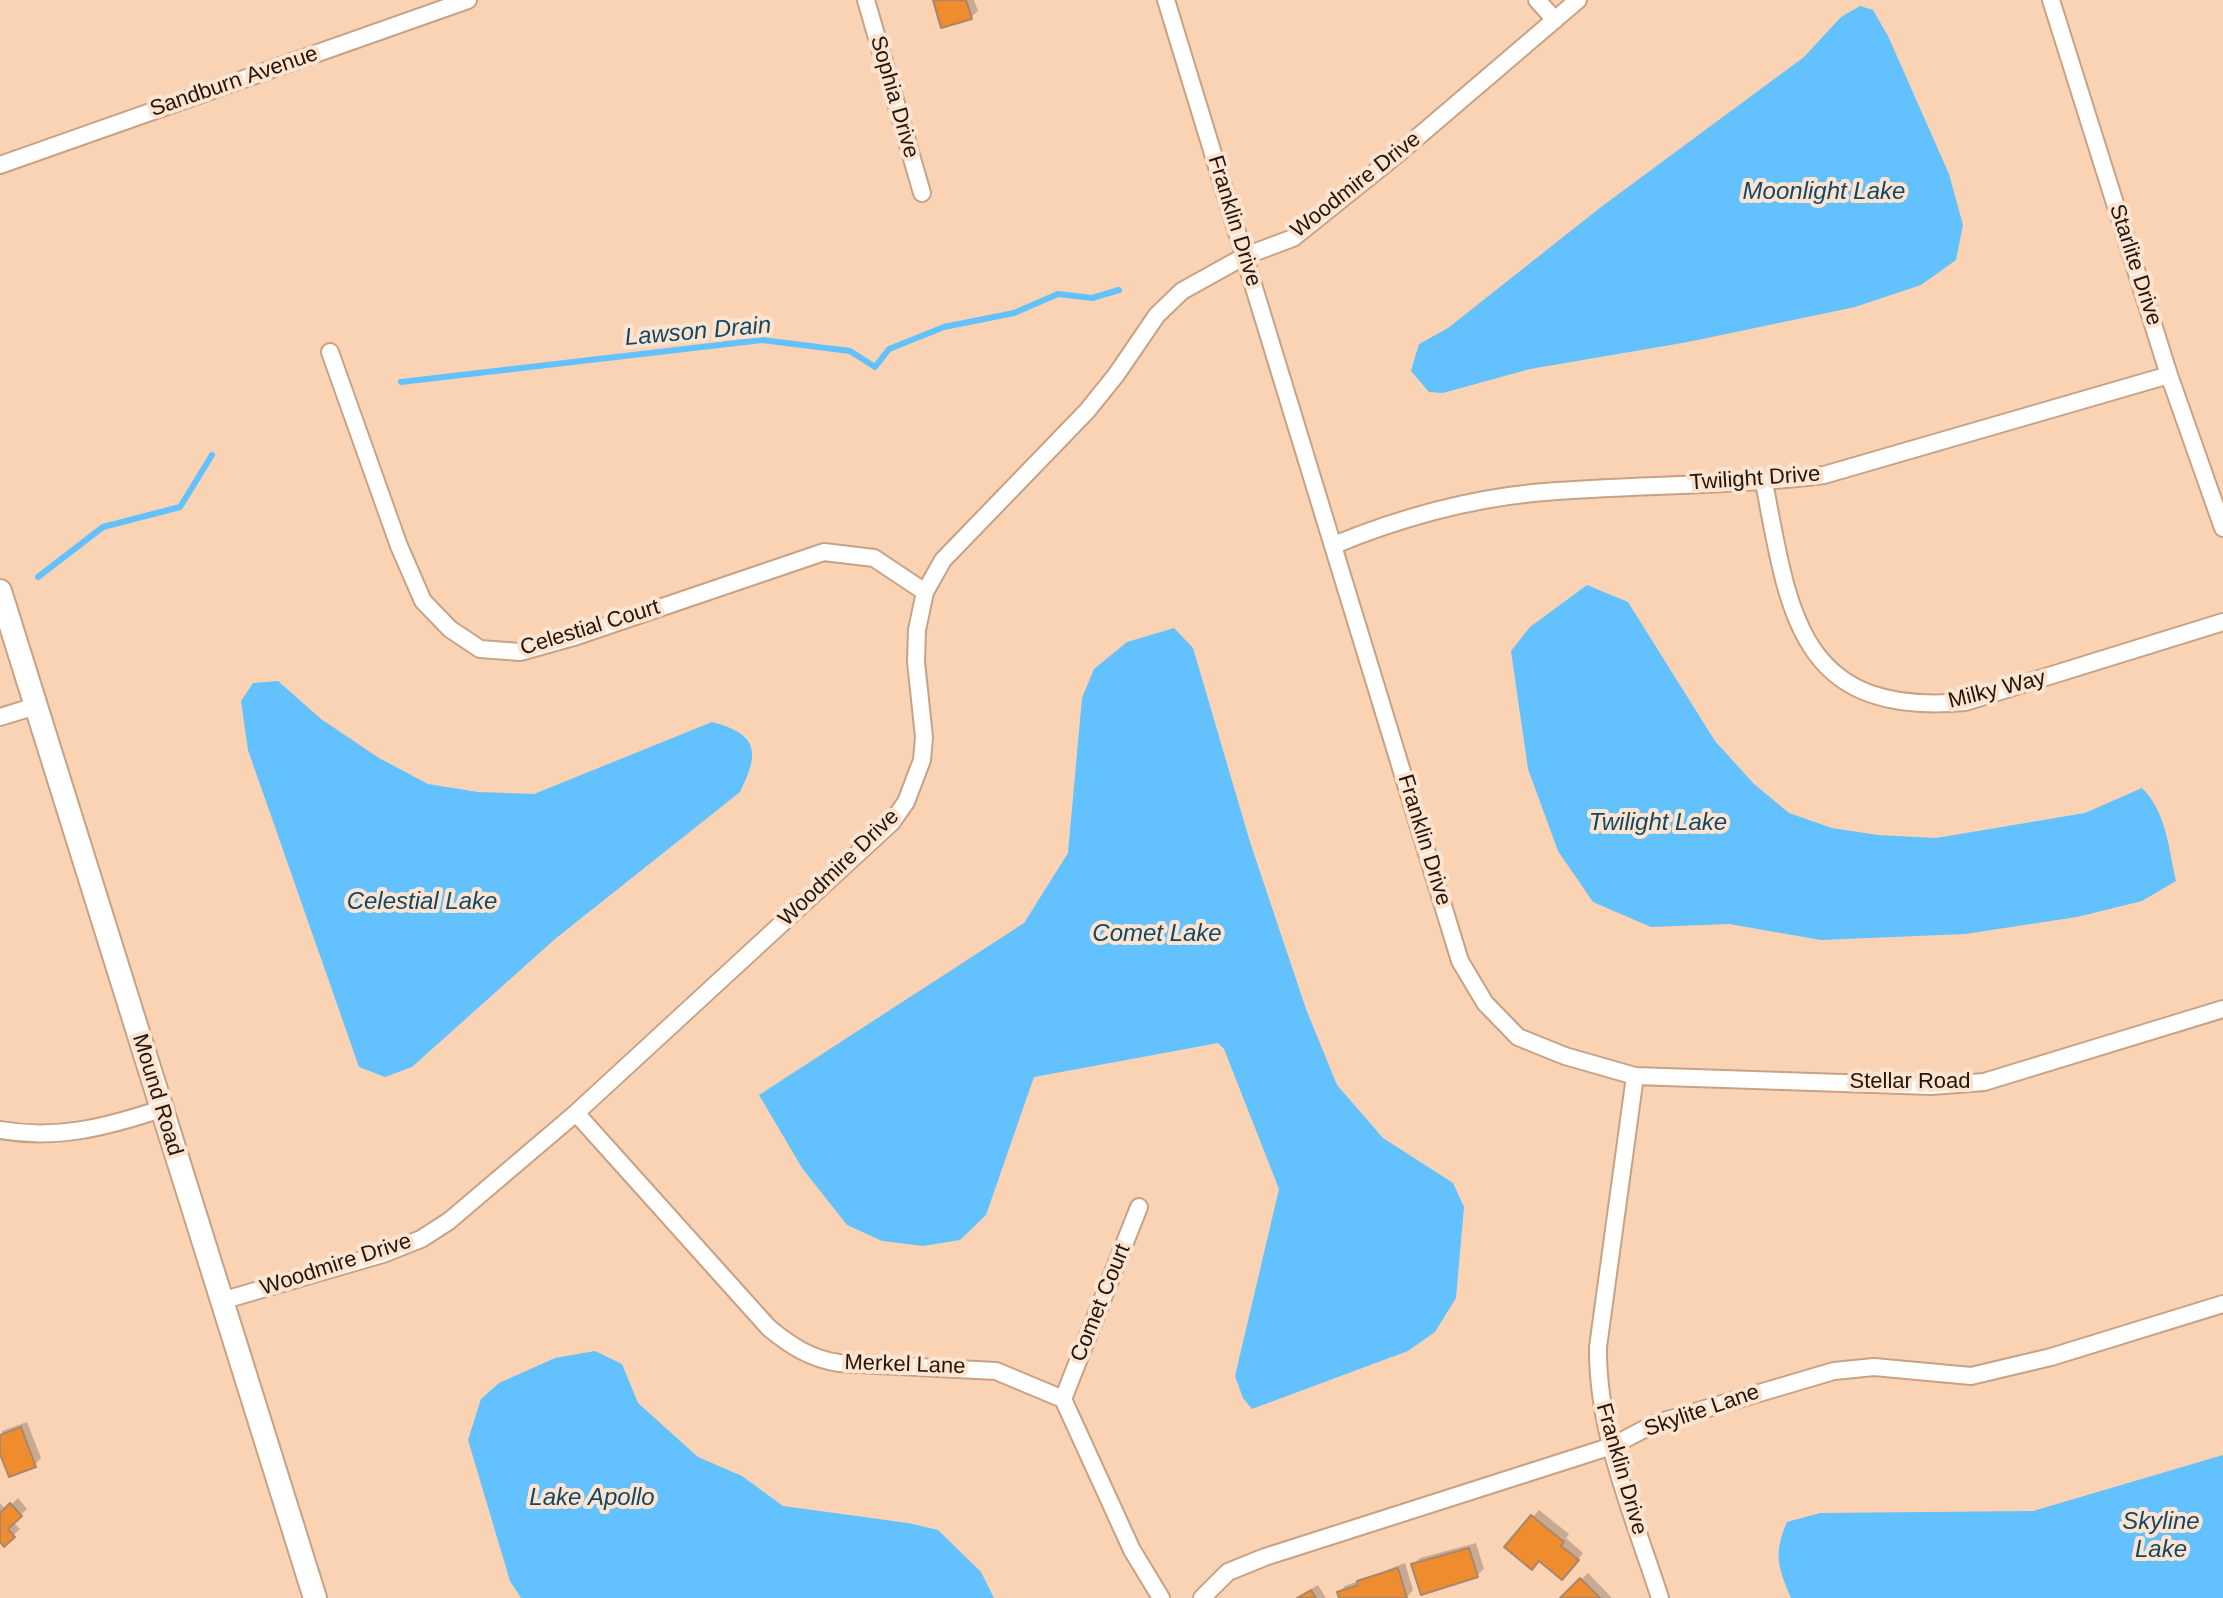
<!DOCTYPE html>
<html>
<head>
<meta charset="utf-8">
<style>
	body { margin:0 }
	canvas { display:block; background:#fad3b5 }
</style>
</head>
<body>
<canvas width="2223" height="1598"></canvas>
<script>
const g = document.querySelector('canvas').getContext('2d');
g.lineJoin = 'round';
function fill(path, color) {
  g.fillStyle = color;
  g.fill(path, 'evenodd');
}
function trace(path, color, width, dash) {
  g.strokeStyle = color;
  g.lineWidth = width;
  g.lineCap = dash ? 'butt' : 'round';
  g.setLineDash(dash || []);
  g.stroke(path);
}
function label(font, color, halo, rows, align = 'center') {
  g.font = font + ' Arial,sans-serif';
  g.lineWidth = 8;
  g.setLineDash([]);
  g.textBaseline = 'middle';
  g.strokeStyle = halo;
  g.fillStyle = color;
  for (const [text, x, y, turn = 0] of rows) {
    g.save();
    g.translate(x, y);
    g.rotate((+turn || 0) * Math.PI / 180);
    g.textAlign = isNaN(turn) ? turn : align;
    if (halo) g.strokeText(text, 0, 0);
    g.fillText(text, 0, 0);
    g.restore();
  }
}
const water = new Path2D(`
	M1860,6l13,4 15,26 61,138 14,51 -7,35 -35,25 -66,22 -167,35 -158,27 -87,24 -14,-1 -18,-21 8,-27 29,-16 153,-121 203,-150 37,-40z
	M1587,585l41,17 87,139 39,43 35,29 43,15 46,7 58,3 149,-25 57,-25c24,23 27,62 34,93l-34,20 -65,16 -112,17 -144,6 -92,-16 -78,3 -58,-25 -35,-51 -30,-82 -17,-118 19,-24z
	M1174,628l19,20 57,194 56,167 31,76 46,53 70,45 11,24 -8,91 -21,34 -27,19 -156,58 -9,-11 -8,-22 44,-187 -55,-140 -6,-6 -184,34 -48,138 -26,25 -37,6 -41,-5 -35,-16 -45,-57 -43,-73 265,-172 44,-70 14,-155 12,-29 33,-27z
	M278,681l43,38 58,39 49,26 50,8 56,2 178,-72c45,12 49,29 28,70l-185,147 -143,128 -27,10 -26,-10 -111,-317 -7,-49 12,-18z
	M595,1351l27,13 16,39 60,54 44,19 41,30 125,17 30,7 43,42 13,26h-473l-11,-17 -42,-141 13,-41 18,-16 56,-25z
	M2223,1455v143h-432c-13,-31 -18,-44 -4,-76l33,-9 213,-2z`);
const shadow = new Path2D(`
	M935,0h39l4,11 -7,6z
	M27,1422l14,36 -6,7 -35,-17 2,-17z
	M18,1498l9,11 -14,13 7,7 -16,15 -4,-5v-36l6,7z
	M1539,1510l30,24 -3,4 17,15 -14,18 -62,-24z
	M1476,1543l8,26 -7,6 -63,-11 6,-6z
	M1405,1563l8,27 -6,7 -66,1 -2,-6 6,-6z
	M1588,1573l24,25h-49z
	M1318,1585l8,13h-30z`);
const stream = new Path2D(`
	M401,382l361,-42 88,11 25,16 14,-18 55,-22 70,-14 44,-19 34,4 27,-8
	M38,577l65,-50 77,-20 32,-52`);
const building = new Path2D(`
	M933,0h33l6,19 -31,9z
	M21,1427l15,40 -27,10 -9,-23v-19z
	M10,1503l12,13 -14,13 7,8 -11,10 -4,-5v-29z
	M1531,1515l33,27 -3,4 18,14 -17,20 -23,-19 -7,9 -28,-23z
	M1469,1548l9,29 -57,18 -10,-31z
	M1398,1568l9,30h-68l-2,-6 21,-7 -1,-4z
	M1580,1578l20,20h-40z
	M1311,1590l5,8h-19z`);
const minor = new Path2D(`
	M866,0l56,193
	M1166,0l294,961 25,42 33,34 47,19 70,20 296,10 53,-4 239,-73
	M1537,0l18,20
	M2051,0l118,375 54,153
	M0,165l468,-165
	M330,352l69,194 24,55 27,28 30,20 40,3 57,-16 247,-84 50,6 51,34
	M1764,482c25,132 35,235 201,220l258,-80
	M1334,545c63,-26 131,-45 199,-52 97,-9 194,-6 291,-18l345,-100
	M0,717l36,-11
	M1635,1076l-37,271c-1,86 36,170 62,251
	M576,1113l193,215c22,18 42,31 70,35l157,8 67,28 69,151 29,48
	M0,1130c57,10 107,-3 161,-21
	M221,1301l162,-47 38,-15 28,-18 127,-108 316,-291 14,-20 16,-42 2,-23 -8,-75 1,-32 8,-38 18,-32 144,-149 29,-36 41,-60 25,-24 63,-35 48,-18 106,-85 179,-153
	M1063,1399l76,-192
	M1202,1598l26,-26 37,-15 347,-111 42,-22 180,-53 40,-4 97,9 80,-19 172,-53`);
const tertiary = new Path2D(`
	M0,591l315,1007`);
const streetNames = [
	["Sandburn Avenue",234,82,-19],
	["Sophia Drive",894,97,74],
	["Woodmire Drive",1356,185,-38],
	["Franklin Drive",1234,221,73],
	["Starlite Drive",2135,265,72],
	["Twilight Drive",1755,479,-4],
	["Celestial Court",590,628,-17],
	["Milky Way",1997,690,-14],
	["Franklin Drive",1424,840,73],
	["Woodmire Drive",839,868,-44],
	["Stellar Road",1910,1082],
	["Mound Road",157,1095,73],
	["Woodmire Drive",336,1265,-18],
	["Comet Court",1101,1303,-68],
	["Merkel Lane",905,1365,2],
	["Skylite Lane",1702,1411,-19],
	["Franklin Drive",1621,1469,74]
];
const waterNames = [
	["Moonlight Lake",1824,192],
	["Lawson Drain",698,332,-5],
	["Twilight Lake",1658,823],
	["Celestial Lake",422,902],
	["Comet Lake",1157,934],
	["Lake Apollo",592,1498],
	["Skyline",2161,1522],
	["Lake",2161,1550]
];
fill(water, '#63c1fe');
fill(shadow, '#0003');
trace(stream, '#63c1fe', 6);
fill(building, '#ee8c2e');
trace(building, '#ab866a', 2);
trace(minor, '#c7a285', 20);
trace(tertiary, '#c7a285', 26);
trace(minor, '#fff', 16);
trace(tertiary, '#fff', 22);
label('22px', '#23150a', '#fce4d1', streetNames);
label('italic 24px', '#134765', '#fce4d1', waterNames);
</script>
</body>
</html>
